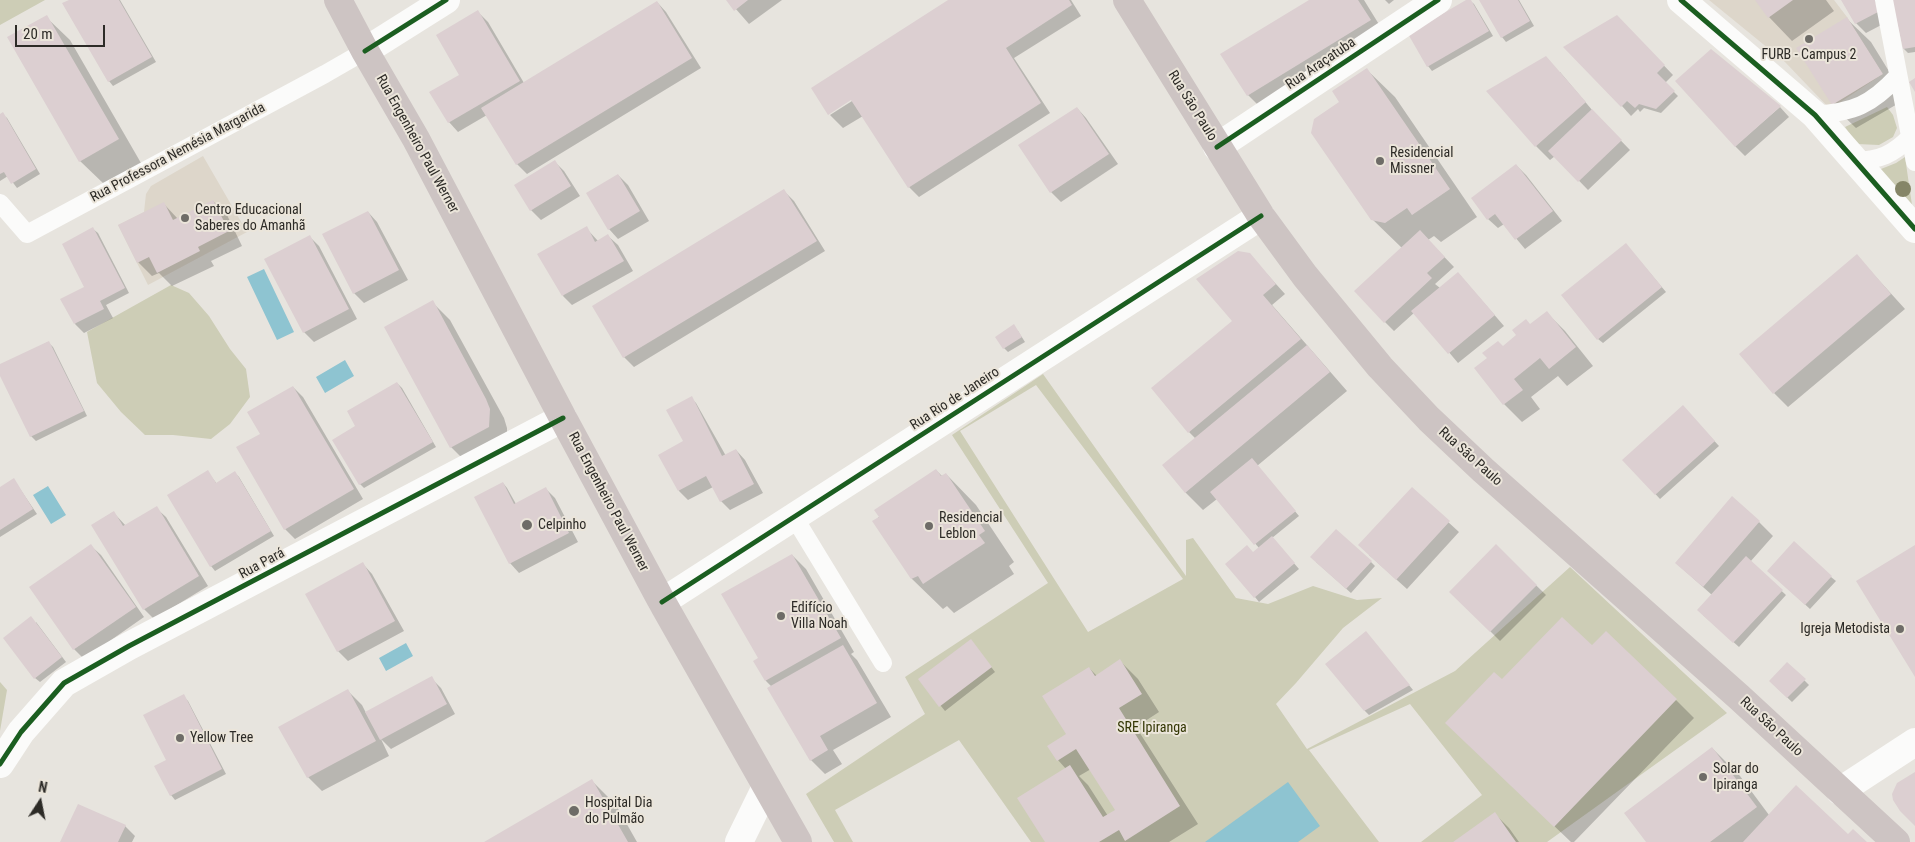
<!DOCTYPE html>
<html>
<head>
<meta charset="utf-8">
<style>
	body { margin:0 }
	#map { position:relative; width:1915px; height:842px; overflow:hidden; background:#e7e4de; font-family:"Roboto Condensed",sans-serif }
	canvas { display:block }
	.north { position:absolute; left:15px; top:777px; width:50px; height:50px; -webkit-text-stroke:4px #ebe5da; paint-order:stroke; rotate:11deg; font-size:14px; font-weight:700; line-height:20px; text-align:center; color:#2d2b27 }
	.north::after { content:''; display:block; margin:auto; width:18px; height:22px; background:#2d2b27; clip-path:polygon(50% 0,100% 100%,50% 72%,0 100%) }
	.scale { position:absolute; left:15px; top:25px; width:90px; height:22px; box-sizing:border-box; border:2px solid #2d2b27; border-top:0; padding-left:6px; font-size:15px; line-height:18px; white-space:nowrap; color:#2d2b27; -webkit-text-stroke:4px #ebe5da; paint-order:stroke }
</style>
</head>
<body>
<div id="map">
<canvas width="1915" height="842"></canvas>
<div class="north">N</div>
<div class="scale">20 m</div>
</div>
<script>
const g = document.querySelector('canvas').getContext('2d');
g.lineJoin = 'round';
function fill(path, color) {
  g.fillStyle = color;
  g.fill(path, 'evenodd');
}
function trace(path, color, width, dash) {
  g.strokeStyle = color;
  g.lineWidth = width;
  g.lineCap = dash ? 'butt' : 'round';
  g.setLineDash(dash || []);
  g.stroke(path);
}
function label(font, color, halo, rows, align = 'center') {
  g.font = font + ' "Roboto Condensed",sans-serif';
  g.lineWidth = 4;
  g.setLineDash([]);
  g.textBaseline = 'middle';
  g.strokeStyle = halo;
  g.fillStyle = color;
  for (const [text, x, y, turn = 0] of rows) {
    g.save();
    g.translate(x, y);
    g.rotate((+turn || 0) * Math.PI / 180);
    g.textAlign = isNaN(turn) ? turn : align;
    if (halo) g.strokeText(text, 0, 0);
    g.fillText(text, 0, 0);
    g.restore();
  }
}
const built = new Path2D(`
	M1709,0h125l13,17 36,57 -53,35 -45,-47z
	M203,156l44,76 -99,53 -30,-60 26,-13 2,-18 5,-8z`);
const green = new Path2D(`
	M0,0h45l-45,25z
	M1887,107l6,8 4,13 -4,9 -14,8 -22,-1 -12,-17z
	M1905,157l7,48 -36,-34 20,-8z
	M171,285l18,8 20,23 21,33 16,20 4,28 -20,27 -19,15 -38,-4h-28l-24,-23 -24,-29 -10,-51z
	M1043,374l143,202v-36l7,-2 43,60 32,6 45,-18 44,14 25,-2 -39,30 -47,55 -20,21 31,45 148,-78 115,-104 157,146 -180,129h-126l61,-47 -72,-91 -101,46 70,92h-348l-72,-102 -124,70 18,32h-19l-28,-48 119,-80 -20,-37 143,-94 -96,-148zM1036,385l147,194 -95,53 -128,-201z
	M0,682l7,8 -7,41z`);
const water = new Path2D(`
	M264,269l30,63 -17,8 -30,-63z
	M345,360l9,16 -29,17 -9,-16z
	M48,486l18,29 -15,9 -18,-29z
	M406,643l7,13 -27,15 -7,-13z
	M1288,782l32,44 -22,16h-93z`);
const shadow = new Path2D(`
	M71,0h49l36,62 -43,24 -4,-5z
	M728,0h54l-33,24z
	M950,0h121l10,16 -67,42 36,55 -131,84 -10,-10 -46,-71 -20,12 -13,-13 22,-14z
	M1311,0h53l24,39 -122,74 -18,-18z
	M1385,0h9l-5,4z
	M1469,0l5,4 19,32 -61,35 -4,-5z
	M1480,0h39l15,26 -28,16 -4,-5z
	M1756,0h70l8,11 -42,30 -23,-24z
	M1842,0h39l6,22 -21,11 -10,-10z
	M1894,0h21v52l-7,1 -4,-4z
	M657,2l9,10 35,56 -174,106 -10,-10 -30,-49 -29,17 -9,-10 29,-110 10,10 36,61z
	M46,17l24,23 71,123 -37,21 -24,-23z
	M1847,19l24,23 35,57 -50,29 -24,-23z
	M1627,27l46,48 -8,8 13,13 -17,17 -17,-5 -4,4 -2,-3 -7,7 -9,-10z
	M1366,69l29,28 82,120 -36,25 -7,-6 -6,4 26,27 -19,17 5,4 18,-15 46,53 -46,37 -43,-51 -21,19 -9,-9 17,-74 -30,-29 -31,-116z
	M1560,72l38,45 32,33 -42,40 -33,-34 -5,4 -14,-14z
	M1780,107l9,10 -44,39 -10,-10z
	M1077,108l9,10 32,46 -57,38 -10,-10z
	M2,114l5,4 33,56 -23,14 -9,-12 -8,5v-66z
	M554,161l10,10 16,25 -39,24 -10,-10z
	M1516,165l10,10 36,46 -37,28 -21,-25 -6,4 -10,-9z
	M618,175l10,10 21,36 -31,18 -9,-10z
	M784,191l10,10 31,50 -191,116 -10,-10z
	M213,201l14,14 15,31 -31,15 3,5 -42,20 -13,-13 -7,3 -14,-14 25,-59 15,16z
	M368,212l9,10 31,58 -44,23 -10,-10 -31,-58z
	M586,228l12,13 10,-5 10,9 15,26 -61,34 -9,-9z
	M93,229l5,4 31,60 -23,12 7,13 -29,15 -9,-9 11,-37z
	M310,237l9,9 38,73 -43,23 -10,-10 -38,-73z
	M1630,249l36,43 -63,51 -5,-4z
	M1249,254l36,40 -13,11 75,86 -90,75 42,50 -27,22 27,31 -40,33 -4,-5 -2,-44 6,-5 -42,-49 -14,11 -18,-18 11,-53 -7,-7 44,-111z
	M1857,256l48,53 -117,98 -14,-14z
	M432,302l18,18 54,98 3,10v17l-38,20 -18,-18z
	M1547,313l18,18 28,35 -26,20 -9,-10 -27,21 9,12 -18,13 -18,-18 -28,-35z
	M1018,331l7,11 -17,10 -4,-4z
	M48,342l5,5 34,69 -51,25 -5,-5 -31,-63v-7z
	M397,383l5,5 34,59 -72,41 -4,-4 -3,-57z
	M293,387l10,10 60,102 -68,40 -10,-10 -23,-95z
	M691,398l5,5 30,53 10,-6 9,10 18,33 -33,17 -9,-9 -8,-14 -25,13 -9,-9z
	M1683,407l36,39 -59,53 -36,-39z
	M936,470l6,6 4,-2 30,31 38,57 -5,4 5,8 -60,39 -7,-7 -4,3 -31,-30 -38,-58z
	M207,471l10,13 18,-11 4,4 35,59 -59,35 -4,-5z
	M14,480l23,34 -37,23v-48z
	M503,483l4,5 9,16 30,-15 9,9 23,44 -59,31 -9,-10z
	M1412,489l47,43 -52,57 -38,-34z
	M156,508l10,9 42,69 -54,33 -10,-10 -51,-84 20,-13 13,14z
	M1759,522l14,14 -23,26 36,33 -47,52 -36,-32 9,-20 -36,-32z
	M91,546l10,9 43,62 -60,42 -10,-10 -43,-62z
	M1496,546l50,49 -46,46 -49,-49z
	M792,555l14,14 48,83 -3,2 6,6 34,57 -58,33 9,14 -17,10 -14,-14 -39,-73 -6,-6 -11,-20 5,-3z
	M1316,562h55l4,4 -24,27z
	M363,564l9,10 32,57 -56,30 -10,-10z
	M1773,575l58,2 5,4 -26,28z
	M36,622l30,40 -26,20 -5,-4z
	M1370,637l43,53 -44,25 -5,-5z
	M975,646l20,26 -50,39 -25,-31z
	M1592,647l84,53 18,18 -120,124h-3l-106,-101 37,-60z
	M1120,661l18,18 21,33 -23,15 62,97 -29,18h-122l19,-73 -8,-9 10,-25 21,-67 8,8zM1091,769l26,41 -9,6 -20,-31 -9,-9z
	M1787,663l22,22 -17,17 -22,-21z
	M431,678l10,10 14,26 -64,35 -10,-10 8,17 -67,35 -14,-14 40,-86 14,14 4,8z
	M183,696l5,5 38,73 -51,26 -4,-5 -3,-35z
	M1712,748l28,28 29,39 96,27h-218z
	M592,781l24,24 21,37h-150z
	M1495,814l14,14 10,14h-64z
	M125,826l10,10 -3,6h-71z`);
const building = new Path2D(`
	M69,0h50l33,57 -44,25 -46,-79z
	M726,0h22l-14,11z
	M948,0h121l3,5 -66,43 35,55 -133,85 -57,-88 -23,15 -17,-27z
	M1309,0h49l13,20 -124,76 -27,-42z
	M1466,0h5l18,31 -62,36 -19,-33z
	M1479,0h39l12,21 -29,17z
	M1755,0h38l-25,18z
	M1841,0h34l3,12 -23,12z
	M1892,0h23v47l-12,2z
	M657,1l35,57 -176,107 -35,-57z
	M478,10l42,71 -72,42 -19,-31 30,-17 -23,-40z
	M47,15l72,124 -40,23 -72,-125z
	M1617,15l48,50 -8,8 18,18 -19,18 -17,-5 -4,4 -8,-7 -6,6 -58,-60z
	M1847,17l36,57 -51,31 -36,-57z
	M1711,49l70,57 -46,41 -60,-66z
	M1546,56l40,46 -51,45 -49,-56z
	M1367,68l83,121 -38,26 -5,-7 -22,15 -14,-3 -60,-87 3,-14 25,-17 -7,-11z
	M1915,78v14l-6,-10z
	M1077,107l32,47 -59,39 -32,-48z
	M1592,109l30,31 -44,42 -30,-31z
	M3,112l33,57 -25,15 -7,-12 -4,2v-60z
	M555,160l16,26 -41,25 -16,-26z
	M1516,164l37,47 -38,29 -20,-26 -8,6 -16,-22z
	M618,174l22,37 -32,19 -22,-37z
	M784,189l33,52 -194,117 -31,-52z
	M213,200l16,31 -31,16 2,4 -43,22 -8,-16 -12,6 -19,-38 46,-23 9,18z
	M368,211l31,59 -46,24 -31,-60z
	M587,226l8,16 13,-8 16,27 -62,35 -25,-42z
	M93,227l32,61 -25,13 4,8 -30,15 -14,-25 24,-12 -22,-43z
	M1420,230l25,27 -18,16 5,5 -48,45 -30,-32z
	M310,235l39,74 -46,24 -39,-74z
	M1626,243l36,44 -65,53 -36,-45z
	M1238,251l12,2 26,31 -13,11 38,44 -113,94 -37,-45 81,-67 -36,-42z
	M1857,254l34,40 -118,100 -34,-40z
	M1458,272l37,43 -47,39 -37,-43z
	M433,300l53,99 4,10 -1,18 -39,21 -66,-121z
	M1547,311l29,36 -27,22 -9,-11 -26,21 9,11 -20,15 -29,-37 13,-10 -5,-5 16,-12 5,5 13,-11 -4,-5 14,-11 4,5z
	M1014,324l8,13 -19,12 -8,-12z
	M49,341l35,70 -54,26 -30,-61v-12z
	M1307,345l23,27 -145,121 -23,-28z
	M397,382l36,60 -74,43 -27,-45 23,-14 -8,-15z
	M293,386l61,103 -70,41 -48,-83 24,-13 -13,-22z
	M692,396l30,60 14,-7 18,35 -34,18 -14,-26 -28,15 -20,-36 25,-14 -17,-31z
	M1683,405l32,36 -60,54 -33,-35z
	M1252,458l44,53 -42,34 -44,-53z
	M936,469l5,7 5,-3 39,58 -6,4 6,8 -62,41 -5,-8 -7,3 -39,-58 7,-4 -5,-7z
	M208,470l8,13 19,-12 36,60 -61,36 -43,-72z
	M14,478l19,31 -33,21v-43z
	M503,482l11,22 32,-17 23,46 -60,31 -35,-67z
	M1412,487l38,34 -54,59 -38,-35z
	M1732,496l28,25 -57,66 -28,-24z
	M157,506l42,70 -56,34 -52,-85 23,-14 9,15z
	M1336,529l36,32 -26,28 -36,-32z
	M1272,536l23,27 -41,35 -29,-34 22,-19 6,7z
	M1794,541l38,35 -27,29 -38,-34z
	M91,544l45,63 -63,43 -44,-63z
	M1496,544l41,41 -47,47 -41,-40z
	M1915,545v132l-59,-96z
	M792,554l49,84 -76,43 -12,-20 5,-3 -37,-64z
	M1746,556l37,34 -50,53 -36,-33z
	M363,562l32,59 -58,31 -32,-58z
	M31,616l31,41 -28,22 -31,-41z
	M1562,617l30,28 14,-14 71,68 -123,128 -109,-104 49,-51 8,7z
	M1366,631l44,54 -46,26 -39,-47z
	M971,639l21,28 -53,40 -21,-28z
	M843,645l34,58 -57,33 8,14 -18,11 -43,-73z
	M1120,659l22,35 -23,14 61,98 -55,35 -6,-11 -20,12h-54l-28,-44 53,-33 33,52 12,-7 -39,-61 -19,12 -10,-15 19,-12 -24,-38 47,-29 6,9z
	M1787,662l19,17 -19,19 -18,-17z
	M432,676l15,28 -67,36 -15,-28z
	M348,689l28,52 -69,37 -29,-51z
	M184,694l38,75 -52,27 -16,-30 12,-6 -23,-45z
	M1712,747l45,60 -47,35h-64l-22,-29z
	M1915,772v54l-15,-15 -7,-11 -1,-6 5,-11z
	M592,779l36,63h-144z
	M1796,785l52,49 5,-5 14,13h-124z
	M78,804l48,21 -8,17h-58z
	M1495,812l21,30h-63z`);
const service = new Path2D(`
	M1884,0l31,162
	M1815,115c39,-3 56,-10 83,-39
	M1854,161c26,-1 39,-6 57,-25
	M0,203l27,31 298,-160 40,-23
	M794,517l89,146`);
const minor = new Path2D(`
	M1681,0l134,115 100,114
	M365,51l81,-51
	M1217,147l221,-147
	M0,764l21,-32 43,-49 65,-37 434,-228
	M1840,791l75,-49`);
const tertiary = new Path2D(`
	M662,602l599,-386`);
const secondary = new Path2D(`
	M739,842l27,-55`);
const primary = new Path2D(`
	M338,0l27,51 51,88 147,279 99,184 136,240
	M1127,0l134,216 44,60 75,91 49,52 54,51 256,227 157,145`);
const cycleway = new Path2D(`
	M1681,0l134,115 100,114
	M365,51l81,-51
	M1217,147l221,-147
	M662,602l599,-386
	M0,764l21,-32 43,-49 65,-37 434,-228`);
const trees = [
	[1903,189]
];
const markers = [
	[1809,39,5,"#6e6c67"],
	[1380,161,5,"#6e6c67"],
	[185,218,5,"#6e6c67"],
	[527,525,6,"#6e6c67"],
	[929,526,5,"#6e6c67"],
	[781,616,5,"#6e6c67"],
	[1900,629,5,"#6e6c67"],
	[180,738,5,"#6e6c67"],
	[1703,777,5,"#6e6c67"],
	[574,811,6,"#6e6c67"]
];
const poiNames = [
	["FURB - Campus 2",1809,55,"center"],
	["Residencial",1390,153],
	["Missner",1390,169],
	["Centro Educacional",195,210],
	["Saberes do Amanhã",195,226],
	["Residencial",939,518],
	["Leblon",939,534],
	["Celpinho",538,525],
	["Edifício",791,608],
	["Villa Noah",791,624],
	["Igreja Metodista",1890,629,"right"],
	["Yellow Tree",190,738],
	["Solar do",1713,769],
	["Ipiranga",1713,785],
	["Hospital Dia",585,803],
	["do Pulmão",585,819]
];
const streetNames = [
	["Rua Araçatuba",1321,64,-34],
	["Rua São Paulo",1192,106,58],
	["Rua Engenheiro Paul Werner",417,144,61],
	["Rua Professora Nemésia Margarida",178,153,-28],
	["Rua Rio de Janeiro",955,399,-33],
	["Rua São Paulo",1470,457,42],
	["Rua Engenheiro Paul Werner",608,502,62],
	["Rua Pará",262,564,-28],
	["Rua São Paulo",1771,727,43]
];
const parkNames = [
	["SRE Ipiranga",1152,728]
];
fill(built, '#ddd6ca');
fill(green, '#cdcdb6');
fill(water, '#8ec4d1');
fill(shadow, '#0003');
fill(building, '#dccfd1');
trace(service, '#fbfbfa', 18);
trace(minor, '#fbfbfa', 28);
trace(tertiary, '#fbfbfa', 28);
trace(secondary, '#fbfbfa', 28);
trace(primary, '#cdc4c3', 28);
trace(cycleway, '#1b5e20', 5);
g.fillStyle = '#858567';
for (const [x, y] of trees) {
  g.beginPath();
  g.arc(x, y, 8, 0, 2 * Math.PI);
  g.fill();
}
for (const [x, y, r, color] of markers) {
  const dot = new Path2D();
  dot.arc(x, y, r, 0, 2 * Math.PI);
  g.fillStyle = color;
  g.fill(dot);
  trace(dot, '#ebe5da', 2);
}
label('14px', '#2d2b27', '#ebe5da', poiNames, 'left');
label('14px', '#2d2b27', '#ebe5da', streetNames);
label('14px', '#343705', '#ebe5da', parkNames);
</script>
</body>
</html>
